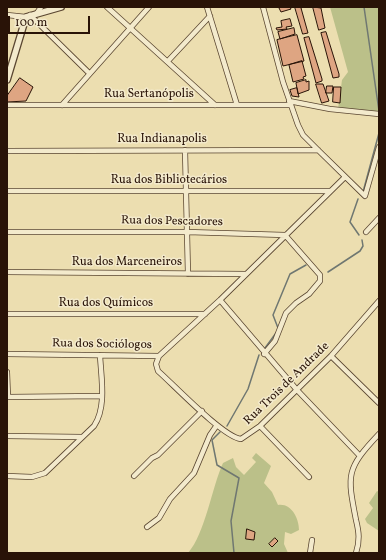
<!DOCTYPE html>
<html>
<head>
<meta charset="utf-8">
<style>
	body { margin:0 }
	#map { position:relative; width:386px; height:560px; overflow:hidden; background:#ecdeb0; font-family:Vollkorn,serif }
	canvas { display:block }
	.frame { position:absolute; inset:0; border:8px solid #291307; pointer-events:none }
	.scale { position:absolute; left:8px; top:16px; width:82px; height:18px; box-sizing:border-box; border:2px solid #291307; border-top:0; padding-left:5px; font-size:12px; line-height:14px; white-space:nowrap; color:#291307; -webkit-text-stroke:3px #f3eacc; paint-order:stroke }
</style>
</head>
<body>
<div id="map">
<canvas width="386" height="560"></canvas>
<div class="frame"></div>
<div class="scale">100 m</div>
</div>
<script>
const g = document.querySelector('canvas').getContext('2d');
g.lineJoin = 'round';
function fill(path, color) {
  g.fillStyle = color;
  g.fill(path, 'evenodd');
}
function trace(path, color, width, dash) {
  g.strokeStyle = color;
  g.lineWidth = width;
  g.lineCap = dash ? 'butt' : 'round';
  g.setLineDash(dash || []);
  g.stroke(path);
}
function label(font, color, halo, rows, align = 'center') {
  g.font = font + ' Vollkorn,serif';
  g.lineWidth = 3;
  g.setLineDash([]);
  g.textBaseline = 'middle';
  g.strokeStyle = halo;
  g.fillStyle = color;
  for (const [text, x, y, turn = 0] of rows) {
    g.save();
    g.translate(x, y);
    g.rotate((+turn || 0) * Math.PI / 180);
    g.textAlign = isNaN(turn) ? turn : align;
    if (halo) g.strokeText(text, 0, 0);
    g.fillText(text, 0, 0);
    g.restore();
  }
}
const green = new Path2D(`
	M330,7h49v105l-41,-3 4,-29 6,-8z
	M256,453l15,13 -7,17 8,9 6,13c13,-2 21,13 21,25l-8,4 -6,-2 -1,12 4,9h-100c17,-19 24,-66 35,-90l10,-5 3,9 8,8 12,-13 -4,-4z
	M377,491l2,1v39l-12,-8 -2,-4 8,-11 -4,-5z`);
const stream = new Path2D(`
	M364,7l15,104
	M363,192l16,-59
	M358,199l-8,23 9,13
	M328,272l32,-21 3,-5 -1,-6
	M278,328l-5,-13 17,-41 16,-9
	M265,348l11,-15
	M227,426l21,-37 11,-34
	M220,432l-8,8 5,25 22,13 -8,43 3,32`);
const building = new Path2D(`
	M290,7l1,2 -10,3 -2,-4z
	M295,7h8l-2,1 7,25 -5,1z
	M313,7l8,1 4,20 -6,2z
	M290,19l2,7 -6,1 1,2 -10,1 -1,-2 6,-1 -1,-6z
	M294,28l1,6 -15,5 -2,-7z
	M326,32l13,42v3l-6,1 -12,-45z
	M297,35l7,26 -21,5 -6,-26z
	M309,37l13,42v2l-6,2 -12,-45z
	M302,61l4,15 -3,1 1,2 -11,3 -4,-17z
	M20,78l13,9 -7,14 -19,1v-6z
	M306,80v2l3,-1v9l-11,4 -2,-11z
	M316,84h7l6,17 -7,2z
	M327,86h6l-1,7h-6z
	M334,87h7l-1,16 -7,-1z
	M297,88l2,9 -7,-1 -2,-6z
	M247,529l8,3 -1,8 -8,-1z
	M275,538l3,3 -6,6 -3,-3z`);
const minor = new Path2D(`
	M107,7l108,98
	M207,7l30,98
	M263,7l20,75 15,43 5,10 15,15 47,46 14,-49
	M37,13l4,-6
	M7,15l19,2
	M30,15l59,58
	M168,61l42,-45
	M289,101l41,8 49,5
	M7,105h284
	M62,105l87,-98
	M185,150l3,124
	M7,151l311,-1
	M7,191h323
	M7,232h180l98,3 35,40v6l-11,13 -13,9 -10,10 -11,28 -11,13
	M366,232l13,-14
	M7,272l239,2
	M220,300l77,90 62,65
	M7,314h198
	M7,354l152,2 61,-56 125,-123
	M159,356l-3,8 2,7c16,14 65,66 83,68l19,-13 71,-70 48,-55
	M331,356l48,47
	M7,372l1,25
	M7,397l94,-1
	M260,426l49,51
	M7,436l75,1
	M7,476l25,1 13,-4 49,-47c13,-19 7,-49 6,-71
	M134,476l18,-18 6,-3 44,-44
	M147,527l12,-9 11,-19 24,-26 16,-38 7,-10
	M310,553l2,-13
	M356,553c4,-12 3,-21 0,-33 -9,-46 -10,-51 23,-86`);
const tertiary = new Path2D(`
	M7,80l19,-63 35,-10`);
const streetNames = [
	["Rua Sertanópolis",149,95],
	["Rua Indianapolis",162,140],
	["Rua dos Bibliotecários",169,181],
	["Rua dos Pescadores",172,222,1],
	["Rua dos Marceneiros",127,263],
	["Rua dos Químicos",106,304],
	["Rua dos Sociólogos",102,345,1],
	["Rua Trois de Andrade",287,384,-44]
];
fill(green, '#bbc089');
trace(stream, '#6f7771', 1.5);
fill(building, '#dea582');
trace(building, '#291307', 1);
trace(minor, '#5a4631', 6);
trace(tertiary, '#5a4631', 8);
trace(minor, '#f3eacc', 4.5);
trace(tertiary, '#f3eacc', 5.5);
label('12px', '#291307', '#f3eacc', streetNames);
</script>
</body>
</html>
